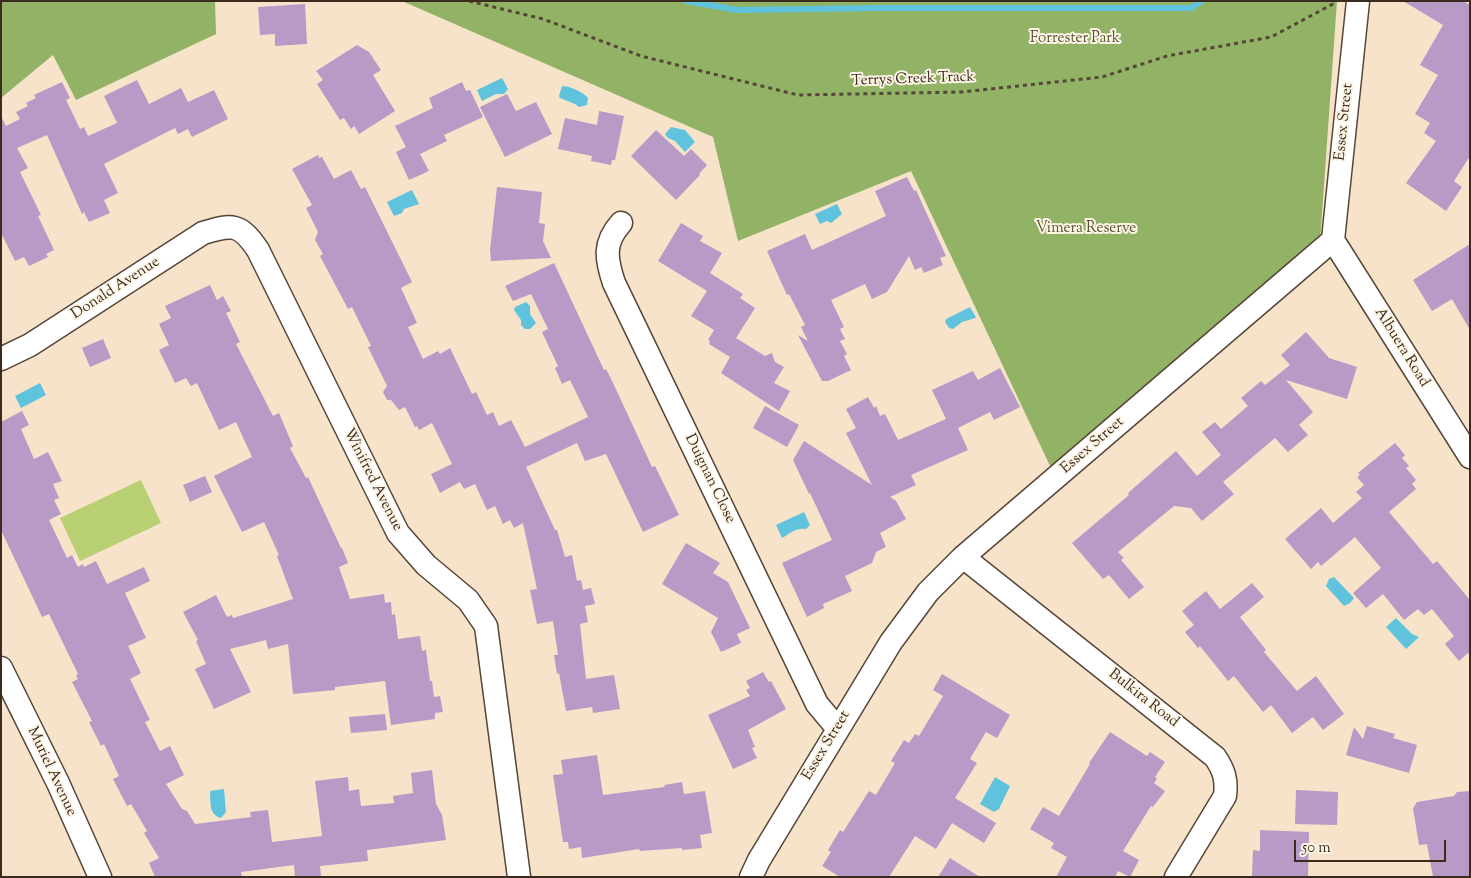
<!DOCTYPE html>
<html>
<head>
<meta charset="utf-8">
<style>
	body { margin:0 }
	#map { position:relative; width:1471px; height:878px; overflow:hidden; background:#f6e3ca; font-family:"Sorts Mill Goudy",serif }
	canvas { display:block }
	.frame { position:absolute; inset:0; border:2px solid #3b2a1e; pointer-events:none }
	.scale { position:absolute; left:1294px; top:840px; width:152px; height:22px; box-sizing:border-box; border:2px solid #3b2a1e; border-top:0; padding-left:6px; font-size:15px; line-height:18px; white-space:nowrap; color:#3b2a1e; -webkit-text-stroke:4px #fcf5e5; paint-order:stroke }
</style>
</head>
<body>
<div id="map">
<canvas width="1471" height="878"></canvas>
<div class="frame"></div>
<div class="scale">50 m</div>
</div>
<script>
const g = document.querySelector('canvas').getContext('2d');
g.lineJoin = 'round';
function fill(path, color) {
  g.fillStyle = color;
  g.fill(path, 'evenodd');
}
function trace(path, color, width, dash) {
  g.strokeStyle = color;
  g.lineWidth = width;
  g.lineCap = dash ? 'butt' : 'round';
  g.setLineDash(dash || []);
  g.stroke(path);
}
function label(font, color, halo, rows, align = 'center') {
  g.font = font + ' "Sorts Mill Goudy",serif';
  g.lineWidth = 4;
  g.setLineDash([]);
  g.textBaseline = 'middle';
  g.strokeStyle = halo;
  g.fillStyle = color;
  for (const [text, x, y, turn = 0] of rows) {
    g.save();
    g.translate(x, y);
    g.rotate((+turn || 0) * Math.PI / 180);
    g.textAlign = isNaN(turn) ? turn : align;
    if (halo) g.strokeText(text, 0, 0);
    g.fillText(text, 0, 0);
    g.restore();
  }
}
const green = new Path2D(`
	M141,480l20,43 -81,38 -20,-43z`);
const forest = new Path2D(`
	M1,1h214l1,33 -140,66 -23,-45 -52,43z
	M402,1h935l-17,241 -269,226 -140,-297 -173,70 -25,-104z`);
const water = new Path2D(`
	M502,78l6,11 -4,5h-8l-14,7 -5,-11z
	M562,86c8,0 21,6 26,12l-1,7 -8,2 -4,-3 -15,-6 -1,-2z
	M671,127l14,3 10,12 -10,10 -10,-11 -7,-3 -3,-4z
	M412,190l7,14 -15,5 -2,4 -8,3 -7,-14z
	M837,204l5,10 -11,9 -4,-2 -7,3 -5,-10z
	M526,302l4,4v8l6,9 -6,6h-5l-4,-4v-5l-7,-10 1,-3z
	M970,307l6,10 -1,1 -13,4 -9,7 -4,-1 -4,-6 1,-3z
	M40,383l6,12 -25,13 -6,-12z
	M804,512l6,13 -4,4c-10,-2 -17,5 -24,9l-6,-13z
	M1334,577l20,21 -4,5 -6,3 -18,-20 3,-7z
	M1396,618l16,16 7,3 -13,12 -20,-22z
	M995,777l15,9 -11,23 -5,3 -14,-8z
	M224,789l2,23 -5,6c-13,-4 -10,-16 -11,-27z`);
const stream = new Path2D(`
	M686,1l51,9 142,-2h312l11,-7`);
const building = new Path2D(`
	M1403,1h60l7,4v151l-16,25 8,6 -16,24 -40,-28 30,-42 -12,-8 6,-10 -15,-9 23,-39 -18,-10 23,-40z
	M305,4l2,40 -32,2v-12l-15,1 -2,-28z
	M357,45l12,7 12,18 -8,5 22,36 -36,23 -5,-8 -3,3 -7,-11 -4,2 -23,-36 6,-4 -7,-9z
	M137,80l12,24 32,-16 7,14 26,-12 14,29 -36,18 -4,-8 -10,5 -3,-6 -71,36 14,29 -14,7 6,13 -21,9 -5,-10 -2,2 -35,-79 -30,13 11,20 -8,4 21,43 -3,1 16,34 -8,4 2,3 -19,9 -5,-9 -9,4 -14,-28v-117l5,10 14,-7 -4,-7 12,-6 -2,-3 10,-5 -2,-3 28,-13 8,16 -4,2 14,29 4,-2 4,9 29,-13 -13,-27z
	M462,82l4,9 4,-1 13,27 -39,18 3,6 -27,13 9,17 -20,9 -13,-28 10,-5 -11,-21 38,-18 -4,-10z
	M507,94l9,17 20,-9 16,32 -47,23 -25,-50z
	M599,111l25,5 -9,44h-3l-1,5 -20,-4 1,-5 -34,-7 7,-31 32,7z
	M656,130l28,26 7,-7 16,16 -8,9 1,1 -24,25 -45,-44z
	M318,155l1,3 3,-1 12,22 17,-9 10,19 4,-2 47,95 -11,6 16,35 -9,4 15,32 15,-8 2,3 10,-6 22,46 4,-2 11,23 6,-3 6,14 12,-6 14,27 63,-30 -18,-37 -8,4 -7,-16 3,-2 -16,-34 6,-3 -17,-35 -18,7 -8,-15 49,-23 50,107 2,-1 8,16 38,82 3,-1 24,49 -36,17 -37,-78 -21,7 -8,-18 -51,24 29,63h2l8,27 7,-2 5,26 4,-1 2,10 8,-2 4,16 -10,2 3,16 -8,2 6,55 28,-4 6,34 -27,4 -1,-6 -26,4 -7,-38 -2,1 -3,-19h4l-5,-34 -16,3 -7,-34 7,-1 -14,-66 -9,5 -4,-8 -7,4 -8,-18 -8,4 -12,-26 -11,5 -4,-7 -20,11 -9,-19 21,-10 -20,-41 -13,7 -2,-4 -2,1 -10,-20 -6,3 -8,-10h-4l-4,-8 4,-6 -19,-39 3,-1 -19,-39 -4,2 -28,-53 3,-2 -8,-14 3,-8 -12,-24 6,-3 -20,-36z
	M907,177l7,14 2,-1 30,66 -6,2 3,7 -19,8 -3,-6 -6,3 -6,-14 -22,36 -15,7 -7,-15 -34,16 13,27 -4,2 5,10 -5,2 7,13 -3,2 7,14 -23,11h-6l-24,-46 10,6 -7,-14 4,-2 -16,-31 -2,1 -20,-44 38,-17 7,16 74,-34 -11,-25z
	M497,187l45,5 -3,31 6,1 -2,17 8,17 -60,3 -1,-11z
	M681,223l22,13 -3,5 22,12 -12,20 33,21 -3,4 15,10 -19,30 29,18 7,-3 3,9 9,5 -10,16 16,8 -11,20 -58,-38 9,-16 -21,-13 1,-3 -2,-1 6,-10 -23,-14 16,-25 -49,-30z
	M1470,244v86l-18,-31 -20,12 -19,-31z
	M210,285l7,15 6,-4 8,15 -5,2 14,29 -4,2 37,72 6,-3 14,33 -3,2 16,30 2,-1 33,71h1l6,15 -9,4 11,32 34,-5 1,9 6,-1 1,13 3,-1 3,25 22,-3 2,15 4,-1 4,31h2l2,16 6,-1 3,16 -8,1v6l-44,6 -6,-44 -50,6v3l-42,4 -5,-50 -20,5 -2,-9 -36,9 21,43 -37,17 -19,-40 11,-5 -10,-23 2,-1 -15,-28 33,-17 11,22 5,-2 1,3 60,-19 -16,-43 2,-1 -15,-33 -22,10 -28,-56 38,-19 -16,-35 -17,8 -22,-47 -6,3 -5,-8 -11,5 -16,-33 10,-5 -10,-21 12,-6 -6,-12z
	M1306,332l23,26 28,9 -10,32 -61,-19 27,32 -14,13 9,10 -20,17 -13,-14 -52,44 11,12 -32,27 -11,-13 -17,-2 -56,46 6,6 -3,2 23,27 -15,12 -20,-24 -6,4 -31,-36 57,-48 -1,-2 48,-42 21,25 24,-21 -19,-23 13,-10 6,7 27,-23 -7,-8 20,-17 4,4 25,-20 -9,-10z
	M103,339l8,19 -21,9 -8,-19z
	M1000,368l20,39 -26,13 -4,-8 -32,16 10,22 -57,25 5,10 -26,12 6,4 10,18 -26,14 6,14 -10,5 -4,11 -27,13 7,15 -29,13 1,4 -17,9 -25,-54 50,-23 -22,-47 -1,1 -16,-34 11,-19 68,44 -26,-52 10,-5 -10,-19 22,-12 6,11 2,-2 4,10 5,-2 13,26 48,-21 -14,-29 41,-19 5,9z
	M765,406l34,19 -12,22 -34,-19z
	M22,411l7,14 -8,4 13,30 14,-7 14,29 -9,3 6,14 -5,2 7,14 -12,6 18,38 5,-3 6,12 5,-3 1,3 12,-6 11,23 37,-17 6,14 -25,12 21,45 -18,8 13,27 -11,6 20,41 -5,2 15,29 10,-5 14,29 -18,9 16,25 5,2 8,13 56,-7 -1,-5 18,-2 4,32 50,-6 -7,-55 33,-4 1,14 10,-2 2,17 33,-3 -1,-7 20,-3 -2,-20 21,-3 4,34 6,11 4,25 -79,10 1,11 -48,5 1,11h-26l-1,-12 -53,7 1,5h-87l-6,-14 10,-5 -15,-25 3,-2 -16,-27 -4,2 -14,-27 6,-3 -15,-32 -3,2 -12,-24 3,-1 -20,-39 6,-3 -2,-3 2,-2 -29,-60 -7,3 -41,-87v-108z
	M1395,443l10,12 -3,3 7,8 -3,2 10,12 -4,4 4,5 -27,23 44,52 4,-3 33,39v55l-2,-2 -9,8 -14,-17 9,-8 -22,-27 -8,6 -6,-6 -14,11 -21,-26 -17,14 -13,-15 28,-25 -26,-31 -34,29 -3,-4 -7,7 -26,-30 36,-31 12,15 29,-25 -6,-6 8,-7 -7,-8 3,-2 -2,-2z
	M205,476l7,16 -22,10 -7,-17z
	M686,543l34,20 -7,10 15,9 22,46 -13,6 4,9 -20,9 -10,-20 7,-14 -56,-34z
	M1252,583l12,14 -24,20 26,33 -2,2 33,39 19,-15 28,38 -21,16 -10,-13 -21,16 -21,-28 -8,7 -29,-36 -6,5 -28,-35 -2,2 -13,-16 9,-7 -12,-14 24,-20 14,18z
	M763,672l6,10 2,-1 15,28 -38,21 7,17 -3,1 5,10 -24,11 -25,-54 42,-19 -4,-6 4,-2 -4,-7z
	M942,674l68,41 -13,23 -11,-6 -16,27 7,4 -22,35 41,25 -12,20 -32,-20 -16,26 -21,-13 -26,41h-49l-18,-11 9,-14 -3,-2 12,-20 3,2 26,-41 7,4 19,-32 -4,-2 13,-21 5,3 6,-9 4,2 24,-40 -10,-6z
	M385,714l2,16 -36,3 -2,-16z
	M1367,726l28,8 -2,4 24,7 -8,28 -63,-18 8,-28 9,12z
	M1110,732l37,24 3,-4 15,10 -10,15 2,2 -3,4 11,8 -12,16 -2,-1 -28,45 16,9 -9,17 -12,-6 -3,6h-59l11,-20 -16,-9 3,-5 -24,-14 13,-22 16,9 31,-52 -1,-1z
	M597,755l6,40 62,-8 -1,-2 18,-3 2,12 21,-3 7,42 -12,2 2,13 -20,2v-2l-42,3 -1,-2 -57,9 -1,-11 -12,2 -1,-7h-5l-10,-67 10,-1 -2,-14z
	M1296,790l42,2 -1,33 -42,-1z
	M1470,791v86h-37l-6,-33 -8,1 -6,-37 4,-6 37,-6 3,-4z
	M1260,830l49,2 -1,45h-56l1,-27 7,1z
	M950,858l30,19h-42z`);
const path = new Path2D(`
	M469,1l74,18 98,37 157,39 164,-3 140,-15 65,-21 104,-19 62,-33h3`);
const street = new Path2D(`
	M621,223c-18,20 -15,36 -7,60l203,421 21,25
	M1333,240l137,217
	M1,359l29,-14 173,-112c29,-9 37,-10 55,17l140,283 28,32 42,35 18,26 33,251
	M963,557l252,200c9,13 12,23 10,39l-49,81
	M1,668l57,115 42,94
	M751,877l8,-17 132,-218 37,-50 35,-35 370,-317 25,-239`);
const parkNames = [
	["Forrester Park",1075,39],
	["Vimera Reserve",1086,229]
];
const streetNames = [
	["Terrys Creek Track",913,80,-2],
	["Essex Street",1345,122,-84],
	["Donald Avenue",116,289,-33],
	["Albuera Road",1401,348,58],
	["Essex Street",1093,446,-41],
	["Duignan Close",709,479,64],
	["Winifred Avenue",372,480,63],
	["Bulkira Road",1143,699,38],
	["Essex Street",827,746,-59],
	["Muriel Avenue",51,772,65]
];
fill(green, '#b8cf73');
fill(forest, '#92b265');
fill(water, '#5fc3dd');
trace(stream, '#5fc3dd', 6);
fill(building, '#b89ac6');
trace(street, '#574638', 25);
trace(path, '#574638', 3, [4, 4]);
trace(street, '#fff', 22);
label('15px', '#5a5333', '#fcf5e5', parkNames);
label('15px', '#3b2a1e', '#fcf5e5', streetNames);
</script>
</body>
</html>
